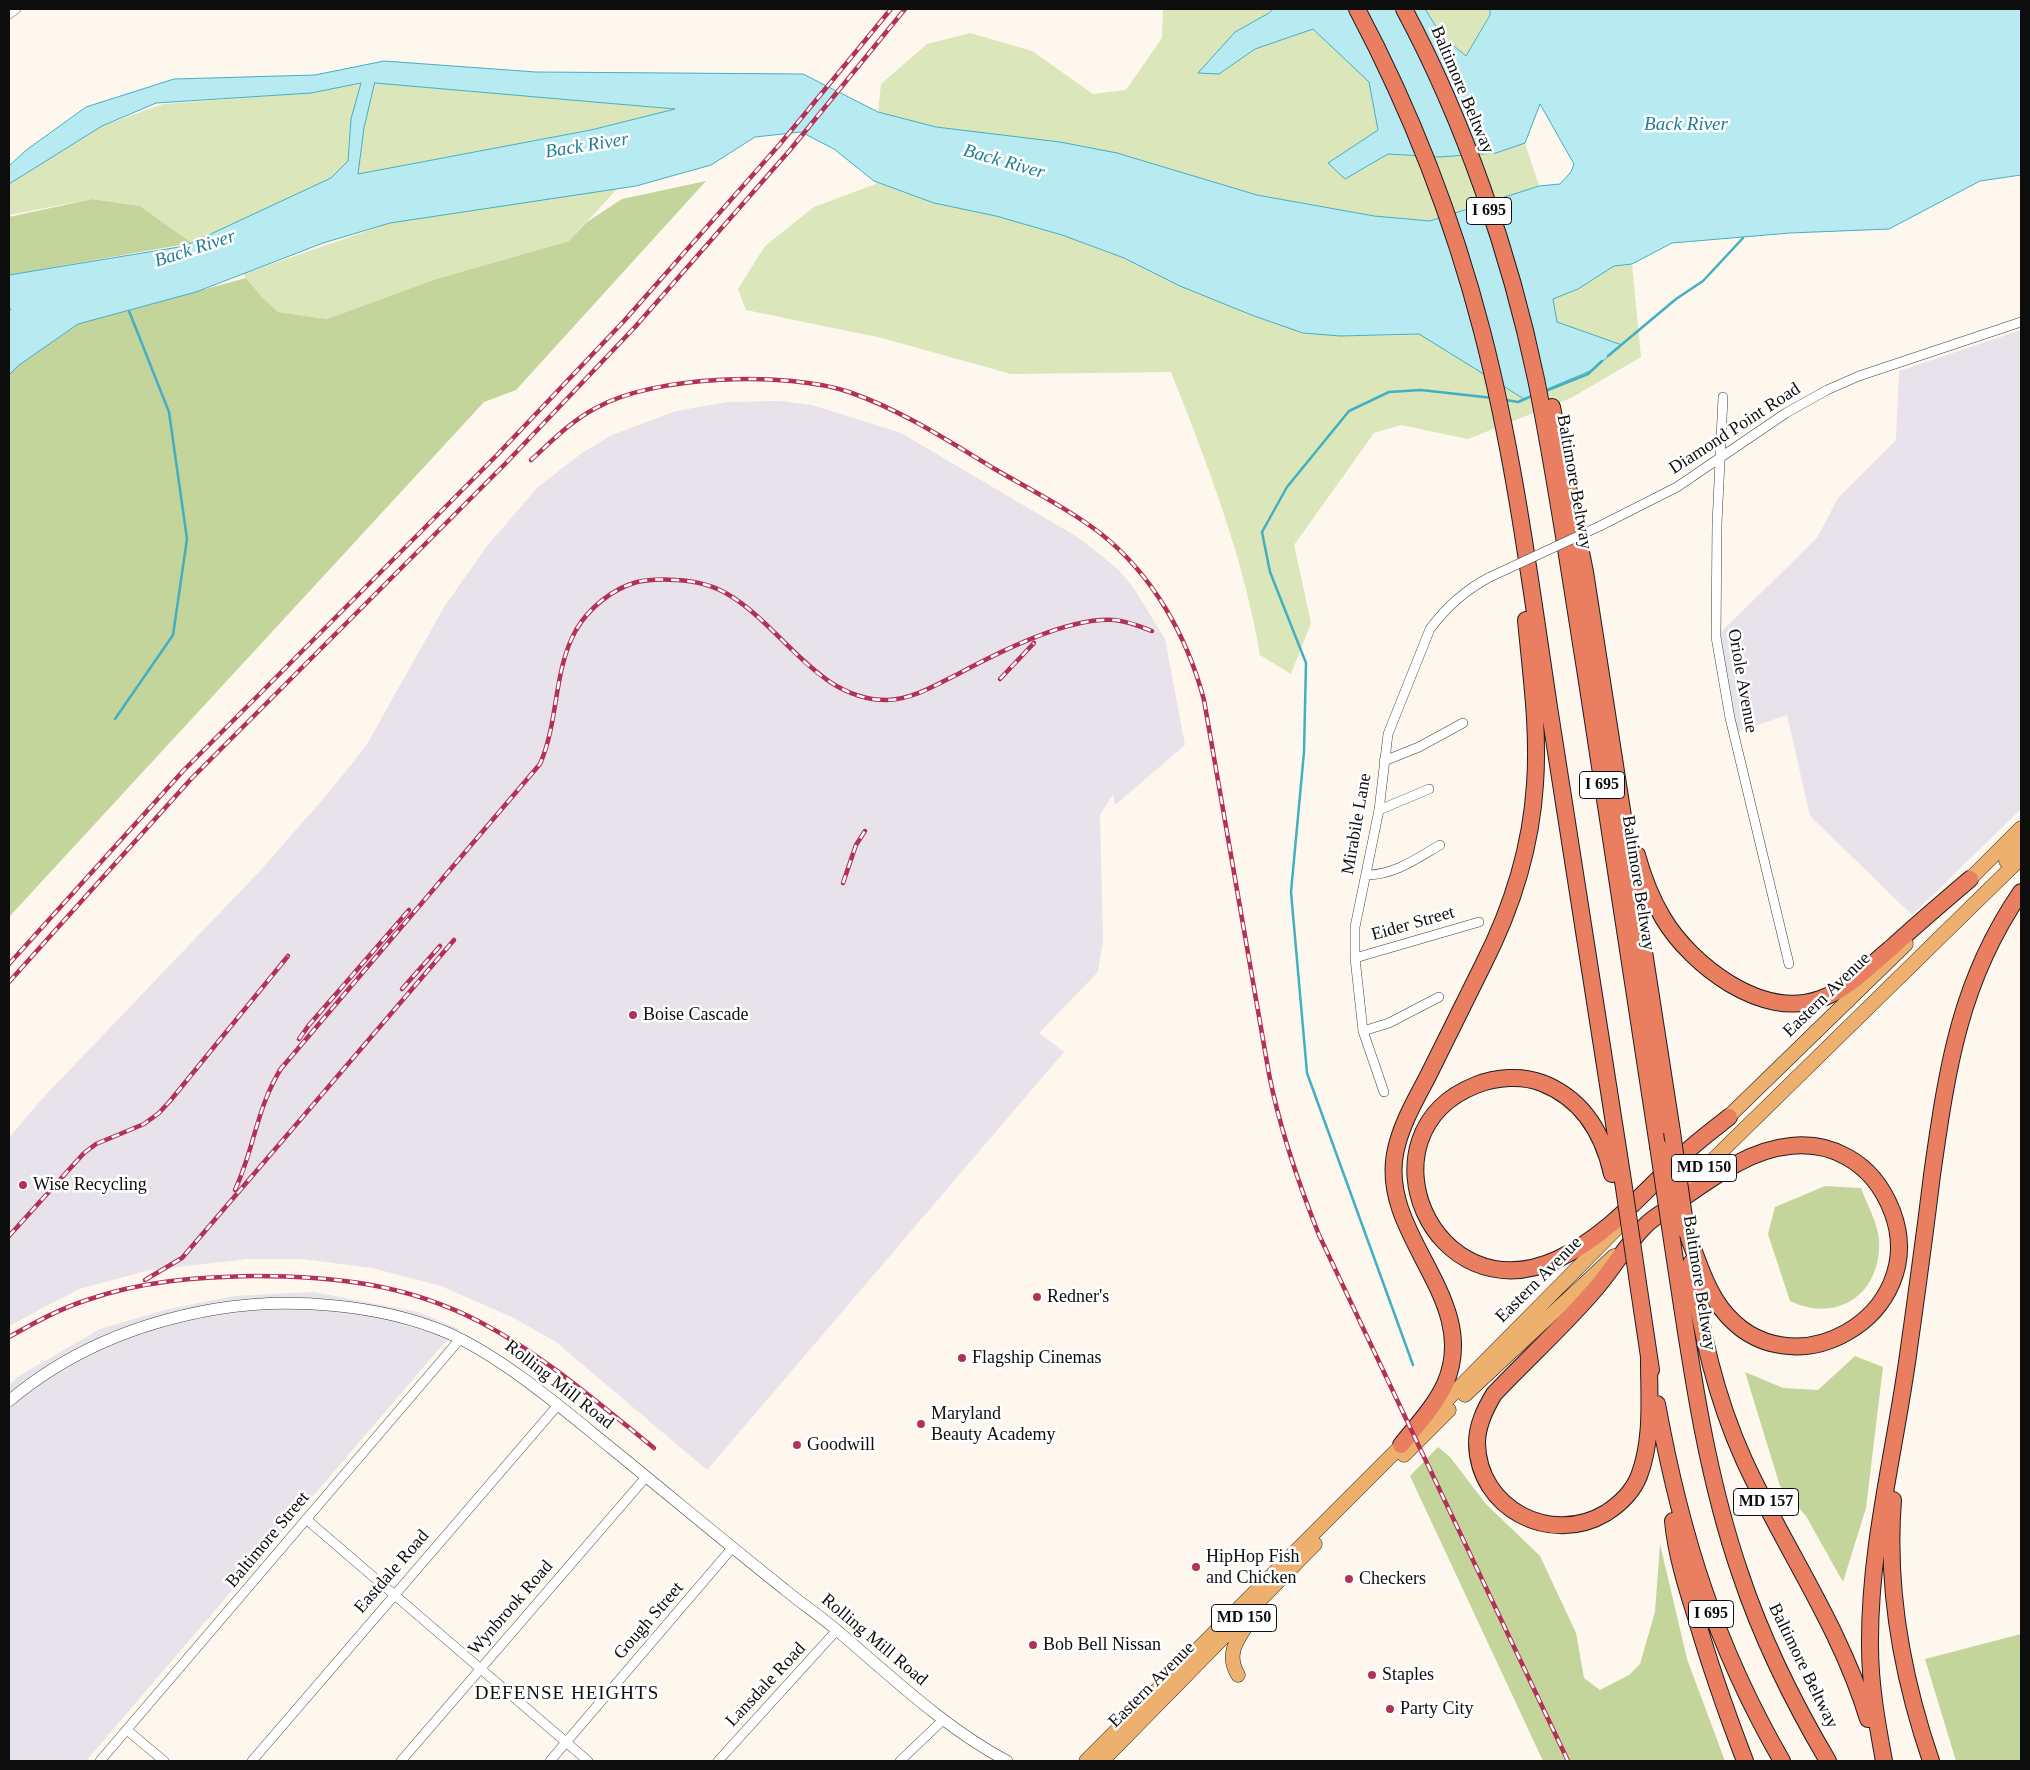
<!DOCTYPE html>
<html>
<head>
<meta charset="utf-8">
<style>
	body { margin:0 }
	#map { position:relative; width:2030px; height:1770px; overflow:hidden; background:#fef7ee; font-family:Georgia,serif }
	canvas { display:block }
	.frame { position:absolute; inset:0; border:10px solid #0d0d0d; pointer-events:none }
</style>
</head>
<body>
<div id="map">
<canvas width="2030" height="1770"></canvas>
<div class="frame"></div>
</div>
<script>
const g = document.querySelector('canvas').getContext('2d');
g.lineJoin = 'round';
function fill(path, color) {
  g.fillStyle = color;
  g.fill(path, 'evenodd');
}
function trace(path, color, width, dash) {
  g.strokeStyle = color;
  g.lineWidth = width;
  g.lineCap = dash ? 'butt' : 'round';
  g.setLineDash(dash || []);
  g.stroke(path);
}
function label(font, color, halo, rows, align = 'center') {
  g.font = font + ' Georgia,serif';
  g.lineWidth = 5;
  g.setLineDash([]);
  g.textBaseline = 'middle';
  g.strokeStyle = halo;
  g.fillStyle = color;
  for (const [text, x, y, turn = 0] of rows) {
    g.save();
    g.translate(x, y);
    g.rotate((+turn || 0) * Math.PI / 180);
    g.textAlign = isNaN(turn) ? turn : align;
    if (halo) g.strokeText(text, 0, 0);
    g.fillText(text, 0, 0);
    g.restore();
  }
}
const industrial = new Path2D(`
	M2021,330v479l-109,106 -102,-99 -23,-101 -50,17 -15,-74 -2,-25 97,-95 21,-40 58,-58 3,-69z
	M780,401l32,4 89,28 178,105 40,32 16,20 30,49 20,106 -70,60 -2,-11 -13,21 3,125 -5,32 -59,61 25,19 -357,418 -151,-128 -42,-24 -73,-32 -69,-18 -70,-9h-54l-98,11 -71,19 -70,37v-188l30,-36 219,-229 67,-76 41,-51 78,-139 43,-61 51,-59 44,-34 30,-18 64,-24 51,-9z
	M314,1292l104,20 41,17 -20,20 -353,412h-77v-376l10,-9 81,-47 68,-20 67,-13z`);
const green = new Path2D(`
	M1163,9h110l-4,4 -34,19 -16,42 36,-25 58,-20 56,52 9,49 -50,33 60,-9 51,3 57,-4 29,-10 14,43 -109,35 -50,-4 -123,-22 -135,-40 -186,-28 -58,-15 3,-28 46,-40 43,-11 62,18 61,43 33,-4 36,-52z
	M1425,9h65v5l-24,42 -24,-20z
	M362,83l-11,36 -3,42 -17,17 -139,65 -52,-37 -48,-7 -83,16v-31l93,-58 61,-22 148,-11z
	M375,83l302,26 -86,21 -234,44 7,-46z
	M878,183l56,20 62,13 66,19 67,25 51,26 74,30 49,17 37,3 73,-1 52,-7 113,-39 36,-23 18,-2 9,93 -70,41 -103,41 -67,-14 -27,8 -80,112 17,78 -20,51 -31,-19c-16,-97 -53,-192 -89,-283l-160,2 -129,-36 -136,-28 -8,-21 27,-43 49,-39z
	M618,188l-49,53 -133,38 -109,40 -49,-7 -17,-16 -18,-22 147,-51z`);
const forest = new Path2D(`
	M706,181l-190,209 -32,12 -475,515v-542l10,-10 59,-41 168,-46 15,18 17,16 49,7 109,-40 133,-38 18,-19 35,-23z
	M92,199l48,7 52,37 -183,32v-58z
	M1825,1186l36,2c6,16 17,36 18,52 3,53 -41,84 -89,61l-22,-67 7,-27z
	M1855,1356l28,11 -17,141 -23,74 -37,-66 -26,-30 -35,-114 38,16 35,2z
	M1438,1447l12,10 36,47 54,52 36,77 8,45 16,12 29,-15 11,-11 15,-52 5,-68 27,115 38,102h-182l-133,-285z
	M2021,1634v127h-65l-31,-102z`);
const water = new Path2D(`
	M1273,9h152l17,27 24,20 24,-41v-6h531v166l-41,6 -91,48 -99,4 -118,10 -40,21 -18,2 -36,23 -25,10 4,23 65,23 -30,25 -68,29 -105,-65 -79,2 -37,-3 -49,-17 -74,-30 -56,-28 -62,-23 -66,-19 -62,-13 -60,-22 -40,-32 -33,-17 -46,5 -44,28 -75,21 -246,37 -67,20 -127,49 -118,32 -59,41 -10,10v-63l2,-3h-2v-34l176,-29 146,-68 17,-17 3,-42 10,-36 -50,10 -155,10 -54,23 -93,58v-18l16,-15 61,-44 88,-28 141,-4 69,-14 152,11 267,2 75,38 58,15 124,15 57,11 140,42 117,21 56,5 109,-35 21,-2 11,-12 3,-8 -34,-60 -15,39 -29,10 -57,4 -51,-3 -43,25 -17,-16 50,-33 -9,-48 -56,-53 -58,20 -36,25 -21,-1 37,-41 34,-19zM375,83l300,26 -84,21 -233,44 6,-46z`);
const stream = new Path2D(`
	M1608,356l68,-57 27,-18 40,-43
	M1543,392l45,-18 14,-13
	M1506,400l12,2 16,-7
	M115,719l58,-84 14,-96 -18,-127 -40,-101
	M1413,1365l-106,-292 -16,-181 13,-140 2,-89 -36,-91 -8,-40 25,-45 62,-76 40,-19 32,-2 72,8`);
const minor = new Path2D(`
	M9,14l7,-5
	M1723,397l-6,127 -1,113 14,81 59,246
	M1600,526l77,-39 109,-74 41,-23 32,-14 162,-54
	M1384,761l35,-14 44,-24
	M1379,810l50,-21
	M1366,875c28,0 50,-16 74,-30
	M1355,958l124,-36
	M1363,1031l26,-8 50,-26
	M1384,1092l-21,-61 -8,-73v-31l24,-117 9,-76 42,-105c17,-23 35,-39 60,-52
	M306,1519l282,242
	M127,1730l37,31
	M100,1761l360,-422
	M252,1761l306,-356
	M401,1761l245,-284
	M550,1761l183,-214
	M718,1761l119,-131
	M900,1761l43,-41`);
const tertiary = new Path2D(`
	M9,1401c59,-50 131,-79 207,-92 73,-12 164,-5 232,24 56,25 115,76 163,115 58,47 115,95 173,141 18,15 38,28 56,44 53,45 105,95 167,128`);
const primary = new Path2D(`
	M2006,861l15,-16
	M1963,886l58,-58
	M1721,1124l185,-180
	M1676,1196l345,-338
	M1465,1395l149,-139
	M1432,1415l194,-196
	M1404,1455l45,-45
	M1238,1675c-13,-22 0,-36 12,-55
	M1086,1761l322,-322
	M1102,1761l213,-217`);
const motorway = new Path2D(`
	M1357,9c54,102 96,210 125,322 32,123 48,250 67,376 25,158 49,316 74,474
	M1404,9c60,112 106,245 132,370 20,98 34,197 50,296 24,157 48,314 72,471
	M1552,407l33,165 87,560
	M1637,855c6,22 14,43 26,63 28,47 99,102 157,81 27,-9 48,-32 70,-50 26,-24 53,-47 80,-70
	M1612,1174c-9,-41 -29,-75 -70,-91 -20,-8 -46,-6 -66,2 -121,48 -44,232 82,174 51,-24 86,-68 127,-106 14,-13 29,-24 44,-36
	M1673,1247c17,110 31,221 67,326 22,66 53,129 88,188
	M1691,1263c10,68 24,133 53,197 40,88 96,166 124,259
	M1638,1283l13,87
	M1649,1360c0,39 4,79 -10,116 -6,15 -19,28 -33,37 -55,33 -128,-4 -129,-70 0,-18 8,-34 17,-49 34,-36 71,-69 103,-107 17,-20 31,-45 50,-63 8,-8 20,-14 29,-21 20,-14 39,-28 60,-39 34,-19 76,-27 111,-7 22,12 36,31 45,54 40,104 -103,187 -171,97 -17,-23 -24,-51 -35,-77
	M1657,1404c24,131 58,241 125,357
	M1401,1445c15,-19 34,-39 44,-61 37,-84 -65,-147 -50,-230 5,-28 20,-53 33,-78 18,-37 37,-74 55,-111 29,-57 48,-117 52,-181 4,-54 -4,-110 -9,-164
	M1893,1500c-7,88 10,179 38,261
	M1673,1521c3,32 13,65 23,96 14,49 31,97 49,144
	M1884,1761c-7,-38 -14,-76 -14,-115 -1,-100 26,-199 39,-298 8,-57 16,-115 23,-173 15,-105 27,-193 89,-283`);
const rail = new Path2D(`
	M531,460c21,-19 40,-39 65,-52 58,-33 191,-37 253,-16 52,18 98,48 144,76 36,21 74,40 107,65 53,42 87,103 104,167l65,374c11,56 29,108 50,161l249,526
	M1000,679l34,-36
	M843,883l13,-38 9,-14
	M9,964l174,-193 314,-316 127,-134 156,-177 111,-135
	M9,982l182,-203 315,-316 129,-136 155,-177 115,-141
	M402,989l38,-43
	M299,1039l10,-14 100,-115
	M279,1071l261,-307c19,-43 13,-93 36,-134 13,-22 36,-41 61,-48 13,-3 26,-3 39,-2 19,1 37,5 53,15 54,32 89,106 159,105 25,-1 48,-15 70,-26 41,-22 110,-57 156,-54 13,1 25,6 38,11
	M235,1190c20,-43 21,-82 47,-123
	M9,1236l75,-83 12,-9 48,-20 15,-11 11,-12 118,-145
	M145,1280l37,-22 272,-318
	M9,1337c25,-14 50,-28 78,-37 55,-19 109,-23 167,-24 81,0 153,8 226,46 65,34 118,81 174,126`);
const minorBridge = new Path2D(`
	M1490,577l110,-51`);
const motorwayBridge = new Path2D(`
	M1672,1132l14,99
	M1658,1146l15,101
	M1623,1181l15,102`);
const markers = [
	[633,1015,5,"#b33056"],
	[23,1185,5,"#b33056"],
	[1037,1297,5,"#b33056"],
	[962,1358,5,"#b33056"],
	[921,1424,5,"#b33056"],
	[797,1445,5,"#b33056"],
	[1196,1567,5,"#b33056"],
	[1349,1579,5,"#b33056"],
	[1033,1645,5,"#b33056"],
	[1372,1675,5,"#b33056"],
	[1390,1709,5,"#b33056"]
];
const shields = [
	[1489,211,45],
	[1602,785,45],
	[1704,1168,65],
	[1766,1502,65],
	[1711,1614,45],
	[1244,1618,65]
];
const shieldNames = [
	["I 695",1489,211],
	["I 695",1602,785],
	["MD 150",1704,1168],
	["MD 157",1766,1502],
	["I 695",1711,1614],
	["MD 150",1244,1618]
];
const streetNames = [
	["Baltimore Beltway",1462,90,67],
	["Diamond Point Road",1735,429,-33],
	["Baltimore Beltway",1574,482,80],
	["Oriole Avenue",1742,681,80],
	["Mirabile Lane",1357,824,-80],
	["Baltimore Beltway",1638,883,81],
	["Eider Street",1413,924,-16],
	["Eastern Avenue",1827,995,-44],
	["Eastern Avenue",1539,1280,-45],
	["Baltimore Beltway",1699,1283,81],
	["Rolling Mill Road",559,1385,38],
	["Baltimore Street",268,1540,-50],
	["Eastdale Road",392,1572,-49],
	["Wynbrook Road",511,1608,-49],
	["Gough Street",649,1621,-49],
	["Rolling Mill Road",874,1640,40],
	["Baltimore Beltway",1803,1666,64],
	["Lansdale Road",766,1685,-47],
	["Eastern Avenue",1152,1685,-45]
];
const poiNames = [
	["Boise Cascade",643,1015],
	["Wise Recycling",33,1185],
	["Redner's",1047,1297],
	["Flagship Cinemas",972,1358],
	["Maryland",931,1414],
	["Beauty Academy",931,1435],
	["Goodwill",807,1445],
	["HipHop Fish",1206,1557],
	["and Chicken",1206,1578],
	["Checkers",1359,1579],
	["Bob Bell Nissan",1043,1645],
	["Staples",1382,1675],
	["Party City",1400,1709]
];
const waterNames = [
	["Back River",1686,125],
	["Back River",587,146,-9],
	["Back River",1004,162,16],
	["Back River",195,249,-18]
];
const neighbourhoodNames = [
	["DEFENSE HEIGHTS",567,1694]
];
fill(industrial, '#e8e2eb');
fill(green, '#dbe6ba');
fill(forest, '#c3d59b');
fill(water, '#b7eaf1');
trace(water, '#43afc3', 1);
trace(stream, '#43afc3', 2.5);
trace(minor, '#404040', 10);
trace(tertiary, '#404040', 12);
trace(primary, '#1e1e1e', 15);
trace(motorway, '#1e1e1e', 18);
trace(minor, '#fff', 9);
trace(tertiary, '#fff', 11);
trace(primary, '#eeb06e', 14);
trace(motorway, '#e97e61', 16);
trace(rail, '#b33056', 4.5);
trace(rail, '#fff', 2.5, [8]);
trace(minorBridge, '#404040', 10, []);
trace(motorwayBridge, '#1e1e1e', 18, []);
trace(minorBridge, '#fff', 9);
trace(motorwayBridge, '#e97e61', 16);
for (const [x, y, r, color] of markers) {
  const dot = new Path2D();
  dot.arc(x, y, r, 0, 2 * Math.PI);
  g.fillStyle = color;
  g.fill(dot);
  trace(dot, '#fff', 2);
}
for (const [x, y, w] of shields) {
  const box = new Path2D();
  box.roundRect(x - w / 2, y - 13.5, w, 27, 4);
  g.fillStyle = '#fff';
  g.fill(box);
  trace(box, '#0d0d0d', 1);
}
label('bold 16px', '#0d0d0d', null, shieldNames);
label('18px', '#0d0d0d', '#fff', streetNames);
label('18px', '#0d0d0d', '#fff', poiNames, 'left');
label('italic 19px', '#207f95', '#fff', waterNames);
g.letterSpacing = '1px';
label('19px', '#0d0d0d', '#fff', neighbourhoodNames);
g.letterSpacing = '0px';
</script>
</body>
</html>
